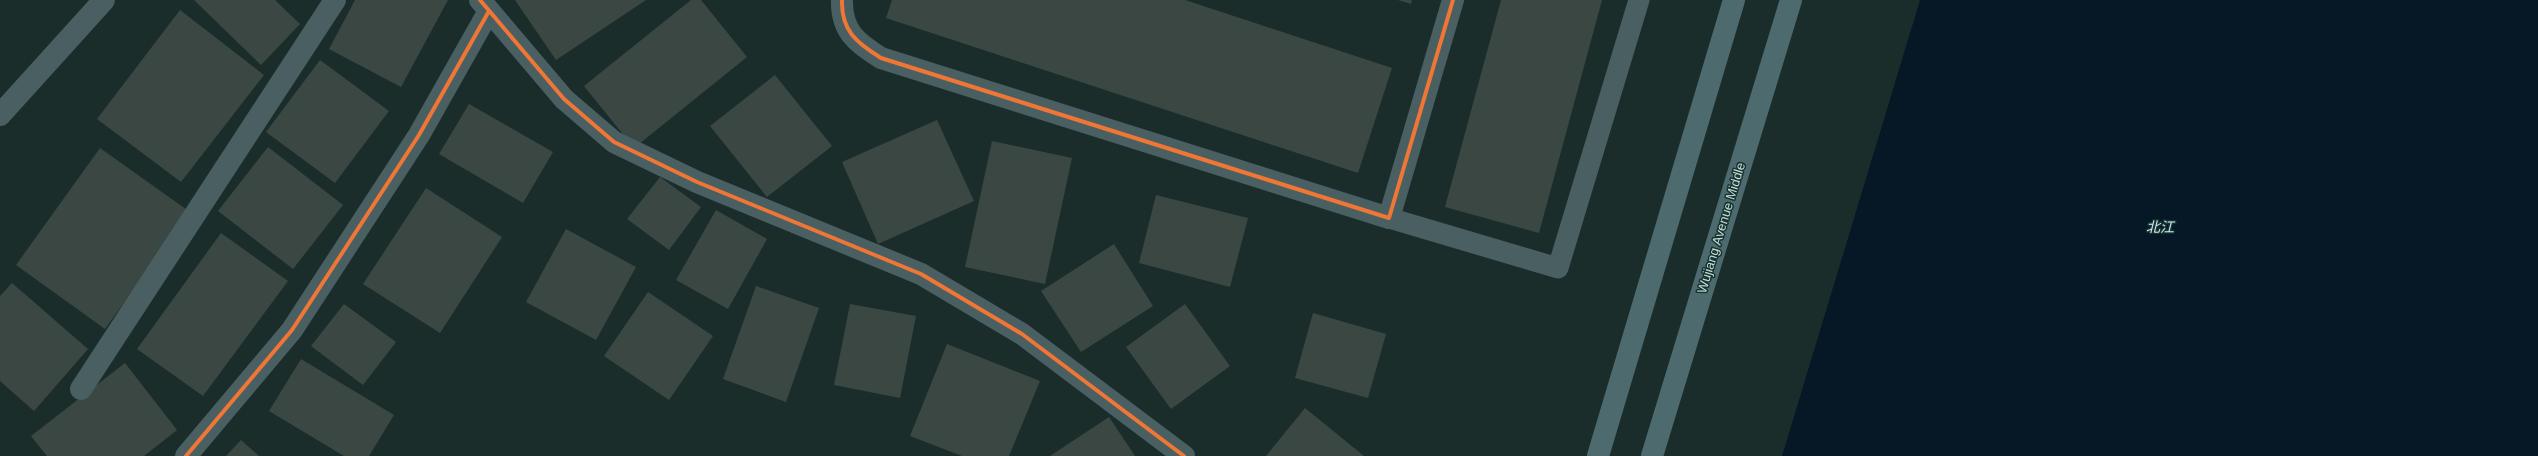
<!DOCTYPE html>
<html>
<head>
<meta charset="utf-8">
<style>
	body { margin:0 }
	canvas { display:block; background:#1b2d2a }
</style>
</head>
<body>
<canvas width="2538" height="456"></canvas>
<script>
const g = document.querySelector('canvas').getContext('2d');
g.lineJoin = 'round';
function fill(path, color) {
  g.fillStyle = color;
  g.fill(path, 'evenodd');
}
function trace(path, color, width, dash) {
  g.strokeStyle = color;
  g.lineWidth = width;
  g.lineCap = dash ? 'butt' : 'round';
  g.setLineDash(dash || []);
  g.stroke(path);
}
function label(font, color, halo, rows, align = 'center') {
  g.font = font + ' Arial,"Noto Sans SC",sans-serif';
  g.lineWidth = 3;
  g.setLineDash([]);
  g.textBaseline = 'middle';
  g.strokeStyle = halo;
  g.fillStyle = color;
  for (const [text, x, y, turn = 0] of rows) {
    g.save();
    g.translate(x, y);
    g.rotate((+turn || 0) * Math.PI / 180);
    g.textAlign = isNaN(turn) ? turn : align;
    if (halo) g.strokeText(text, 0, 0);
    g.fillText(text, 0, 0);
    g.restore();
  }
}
const water = new Path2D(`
	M1920,0h618v456h-756z`);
const building = new Path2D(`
	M194,0h81l25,24 -39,41z
	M355,0h93l-47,87 -72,-38z
	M515,0h131l-90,60z
	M691,0h10l46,57 -113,91 -50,-62z
	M892,0h293l207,68 -34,105 -472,-155z
	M1398,0h14l-1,4z
	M1501,0h101l-63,233 -94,-26z
	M180,10l84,65 -83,107 -84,-63z
	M320,60l69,51 -54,72 -69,-51z
	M775,75l57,71 -65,51 -57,-71z
	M469,104l84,48 -30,51 -84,-49z
	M937,120l37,81 -96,43 -36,-82z
	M992,141l80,17 -27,126 -80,-17z
	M268,147l75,58 -50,64 -75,-58z
	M100,148l90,64 -85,117 -89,-64z
	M660,177l41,30 -32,43 -42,-31z
	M426,188l76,49 -62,96 -77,-49z
	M1156,195l92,23 -18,69 -91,-24z
	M716,210l51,29 -39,70 -52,-29z
	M566,229l70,38 -40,73 -70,-38z
	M221,233l67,48 -85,115 -66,-47z
	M1114,244l39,62 -72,46 -40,-61z
	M12,283l76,66 -54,62 -34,-30v-85z
	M756,286l63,22 -33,94 -63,-23z
	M648,292l65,44 -44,64 -65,-44z
	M344,304l52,38 -33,43 -52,-39z
	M850,304l66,12 -16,82 -66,-13z
	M1185,304l45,62 -59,43 -45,-62z
	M1313,313l73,21 -18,64 -73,-20z
	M947,344l93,37 -31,75h-47l-52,-20z
	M301,359l93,56 -25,41h-25l-75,-45z
	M125,363l52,67 -33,26h-97l-16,-20z
	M1305,408l59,48h-98z
	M1109,417l26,39h-85z
	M241,440l18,16h-33z`);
const lane = new Path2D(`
	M1389,218l169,50 81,-268`);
const street = new Path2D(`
	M480,0l84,99 50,43 83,40 224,92 101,60 162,122
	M842,0c-1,31 15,43 39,58l508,160 64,-218
	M0,115l104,-115
	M81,389l254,-389
	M186,456l106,-126 127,-195 70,-124`);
const primary = new Path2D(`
	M1598,456l136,-456
	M1652,456l139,-456`);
const cycleway = new Path2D(`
	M480,0l84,99 50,43 83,40 224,92 101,60 162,122
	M842,0c-1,31 15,43 39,58l508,160 64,-218
	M186,456l106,-126 127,-195 70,-124`);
const streetNames = [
	["Wujiang Avenue Middle",1722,228,-73]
];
const waterNames = [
	["北江",2160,228]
];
fill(water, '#061825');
fill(building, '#3a4742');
trace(lane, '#495f62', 21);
trace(street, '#495f62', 22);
trace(primary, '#4d6a6f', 22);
trace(cycleway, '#f07635', 4);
label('13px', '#cbdcd9', '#143430', streetNames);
label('italic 14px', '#d5e5f2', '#143430', waterNames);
</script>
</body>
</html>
